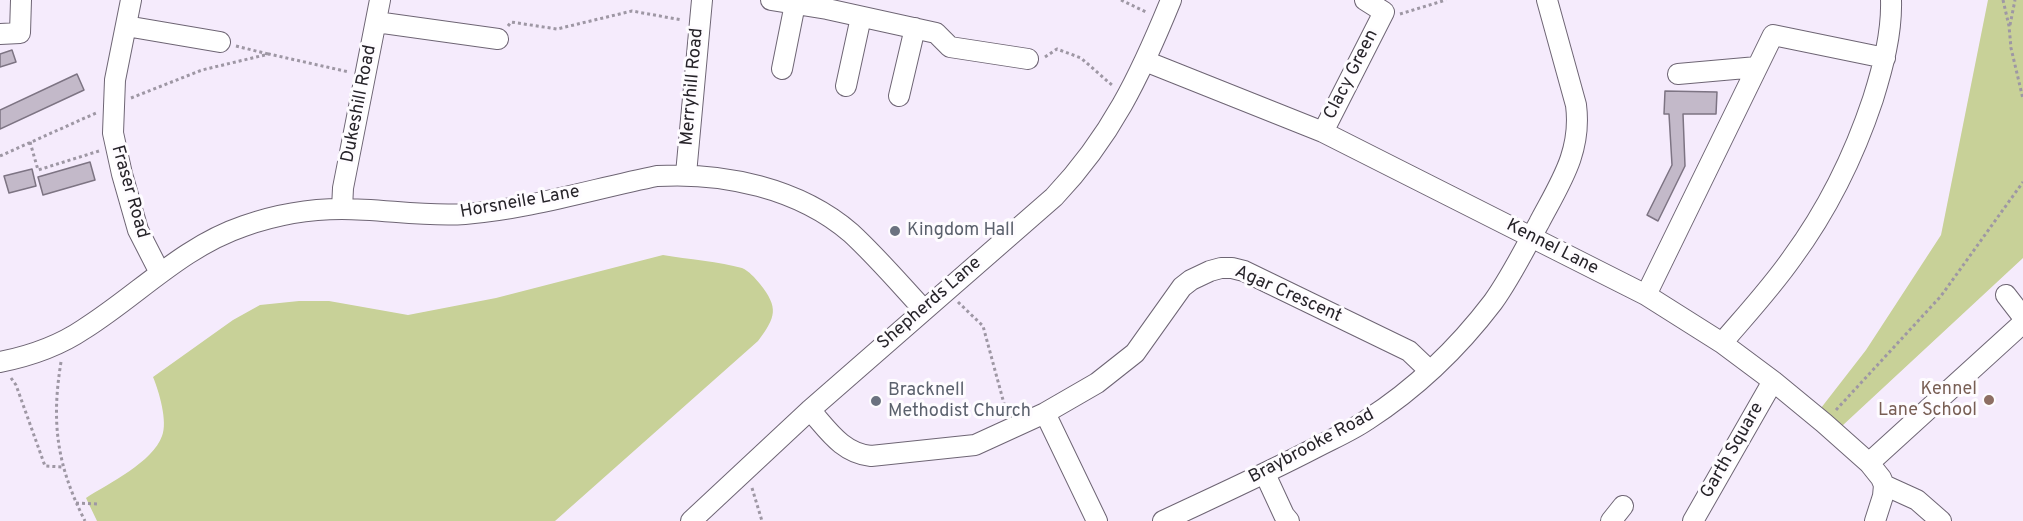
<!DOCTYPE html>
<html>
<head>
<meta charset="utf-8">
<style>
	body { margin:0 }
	canvas { display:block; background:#f5ebfc }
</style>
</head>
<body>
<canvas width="2023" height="521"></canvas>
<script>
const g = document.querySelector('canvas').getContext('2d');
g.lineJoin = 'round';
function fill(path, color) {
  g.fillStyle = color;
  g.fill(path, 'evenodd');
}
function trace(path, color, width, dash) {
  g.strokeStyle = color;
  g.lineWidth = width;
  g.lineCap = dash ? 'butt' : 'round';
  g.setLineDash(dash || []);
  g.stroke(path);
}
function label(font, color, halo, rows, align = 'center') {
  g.font = font + ' Overpass,sans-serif';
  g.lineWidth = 6;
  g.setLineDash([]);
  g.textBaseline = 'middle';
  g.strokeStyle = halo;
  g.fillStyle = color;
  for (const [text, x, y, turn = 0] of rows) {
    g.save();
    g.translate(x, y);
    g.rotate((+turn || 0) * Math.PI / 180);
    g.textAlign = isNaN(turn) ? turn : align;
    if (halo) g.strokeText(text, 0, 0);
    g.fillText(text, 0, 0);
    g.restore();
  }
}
const green = new Path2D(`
	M1988,0h35v258l-181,168 -21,-18 45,-58 75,-115z
	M663,255c24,4 58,7 79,13 7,3 13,10 18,16 19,24 16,33 -2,57l-203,180h-458l-11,-23c23,-15 67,-36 76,-62 6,-14 -3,-45 -9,-59l80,-57 27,-15 39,-4h30l79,14 88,-17z`);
const building = new Path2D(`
	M12,50l4,12 -16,5v-13z
	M77,74l7,16 -84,39v-19z
	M1665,91l52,1 -1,22h-33l2,52 -27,55 -11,-6 25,-50 -3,-51h-5z
	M90,162l5,18 -52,15 -5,-18z
	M32,169l4,17 -27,7 -5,-17z`);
const path = new Path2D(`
	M1121,0l27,13
	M2003,0l6,26 2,22 12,51
	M1400,14l46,-14
	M2010,25l5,-25
	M508,26l3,-4 46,7 75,-18 50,9
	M236,46l32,8
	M1045,57l12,-8 24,9 32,28
	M131,98l71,-28 67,-16 80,18
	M30,142l8,28 61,-19
	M0,156l96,-43
	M958,302l25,24 23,85
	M61,362c-10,61 -4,104 24,159
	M11,378l5,7 29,81 18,1
	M1836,410l105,-114 82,-114
	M752,488l10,33
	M76,503l21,1`);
const minor = new Path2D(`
	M131,0l-16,80 -2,53 9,41 16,56 22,43
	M771,0l56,9 109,24 14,14 78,12
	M376,22l122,17
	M126,26l94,16
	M0,34l20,-1 1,-33
	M1145,61l178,71 323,163 76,48 51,38 51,42 45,40 12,15 3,7 -1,11 -8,25
	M782,69l13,-65
	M1678,74l79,-7
	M846,86l15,-69
	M899,96l16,-68
	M1323,132l61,-120 -19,-12
	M686,174l16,-174
	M342,209l1,-21 37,-188
	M1646,295l127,-260 112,23
	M2006,295l17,22
	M1722,343c24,-28 49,-55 70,-85 36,-49 62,-102 81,-159 10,-32 19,-66 18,-99
	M0,362c30,-6 59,-16 84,-33 54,-34 98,-82 160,-103 31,-11 65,-17 98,-17 41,0 82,8 123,5 64,-5 128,-25 192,-38 66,-4 142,12 194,57 26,24 49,51 73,77
	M810,410c18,20 32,43 61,46l104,-11 70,-32 52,-30 38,-30 47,-66 9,-7 19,-9 11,-3h11l12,3 165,80 21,20
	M1045,413l52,108
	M1869,463l154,-140
	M1265,474l19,41 5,6
	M1884,485l33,15 24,21
	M691,521l119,-111 244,-213c57,-60 86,-121 117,-197
	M1163,521c51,-24 102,-47 152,-73 17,-9 36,-17 52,-28 48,-31 91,-72 126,-118 18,-25 31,-52 46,-79 21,-40 43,-71 37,-118l-29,-105
	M1611,521l12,-15
	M1693,521l80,-140`);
const markers = [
	[895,231,6,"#6b7280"],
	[1989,400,6,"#8d6e63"],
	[876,401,6,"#6b7280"]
];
const streetNames = [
	["Clacy Green",1352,75,-63],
	["Merryhill Road",693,87,-85],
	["Dukeshill Road",360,104,-79],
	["Fraser Road",129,192,74],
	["Horsneile Lane",520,203,-10],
	["Kennel Lane",1552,248,27],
	["Agar Crescent",1288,295,24],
	["Shepherds Lane",930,304,-41],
	["Braybrooke Road",1312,447,-28],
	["Garth Square",1733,451,-60]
];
const worshipNames = [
	["Kingdom Hall",907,231],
	["Bracknell",888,391],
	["Methodist Church",888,412]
];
const educationNames = [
	["Kennel",1977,390],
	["Lane School",1977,411]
];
fill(green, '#c8d198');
fill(building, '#c3b9c9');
trace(building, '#7d7483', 1.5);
trace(minor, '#6e6574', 22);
trace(path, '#9e97a4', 3, [3, 3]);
trace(minor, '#fff', 20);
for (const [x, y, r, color] of markers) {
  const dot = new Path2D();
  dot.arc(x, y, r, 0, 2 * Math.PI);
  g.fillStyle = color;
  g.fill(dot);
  trace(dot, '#fefcff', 2);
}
label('18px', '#262329', '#fefcff', streetNames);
label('18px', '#5b616d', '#fefcff', worshipNames, 'left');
label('18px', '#785e54', '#fefcff', educationNames, 'right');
</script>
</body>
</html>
